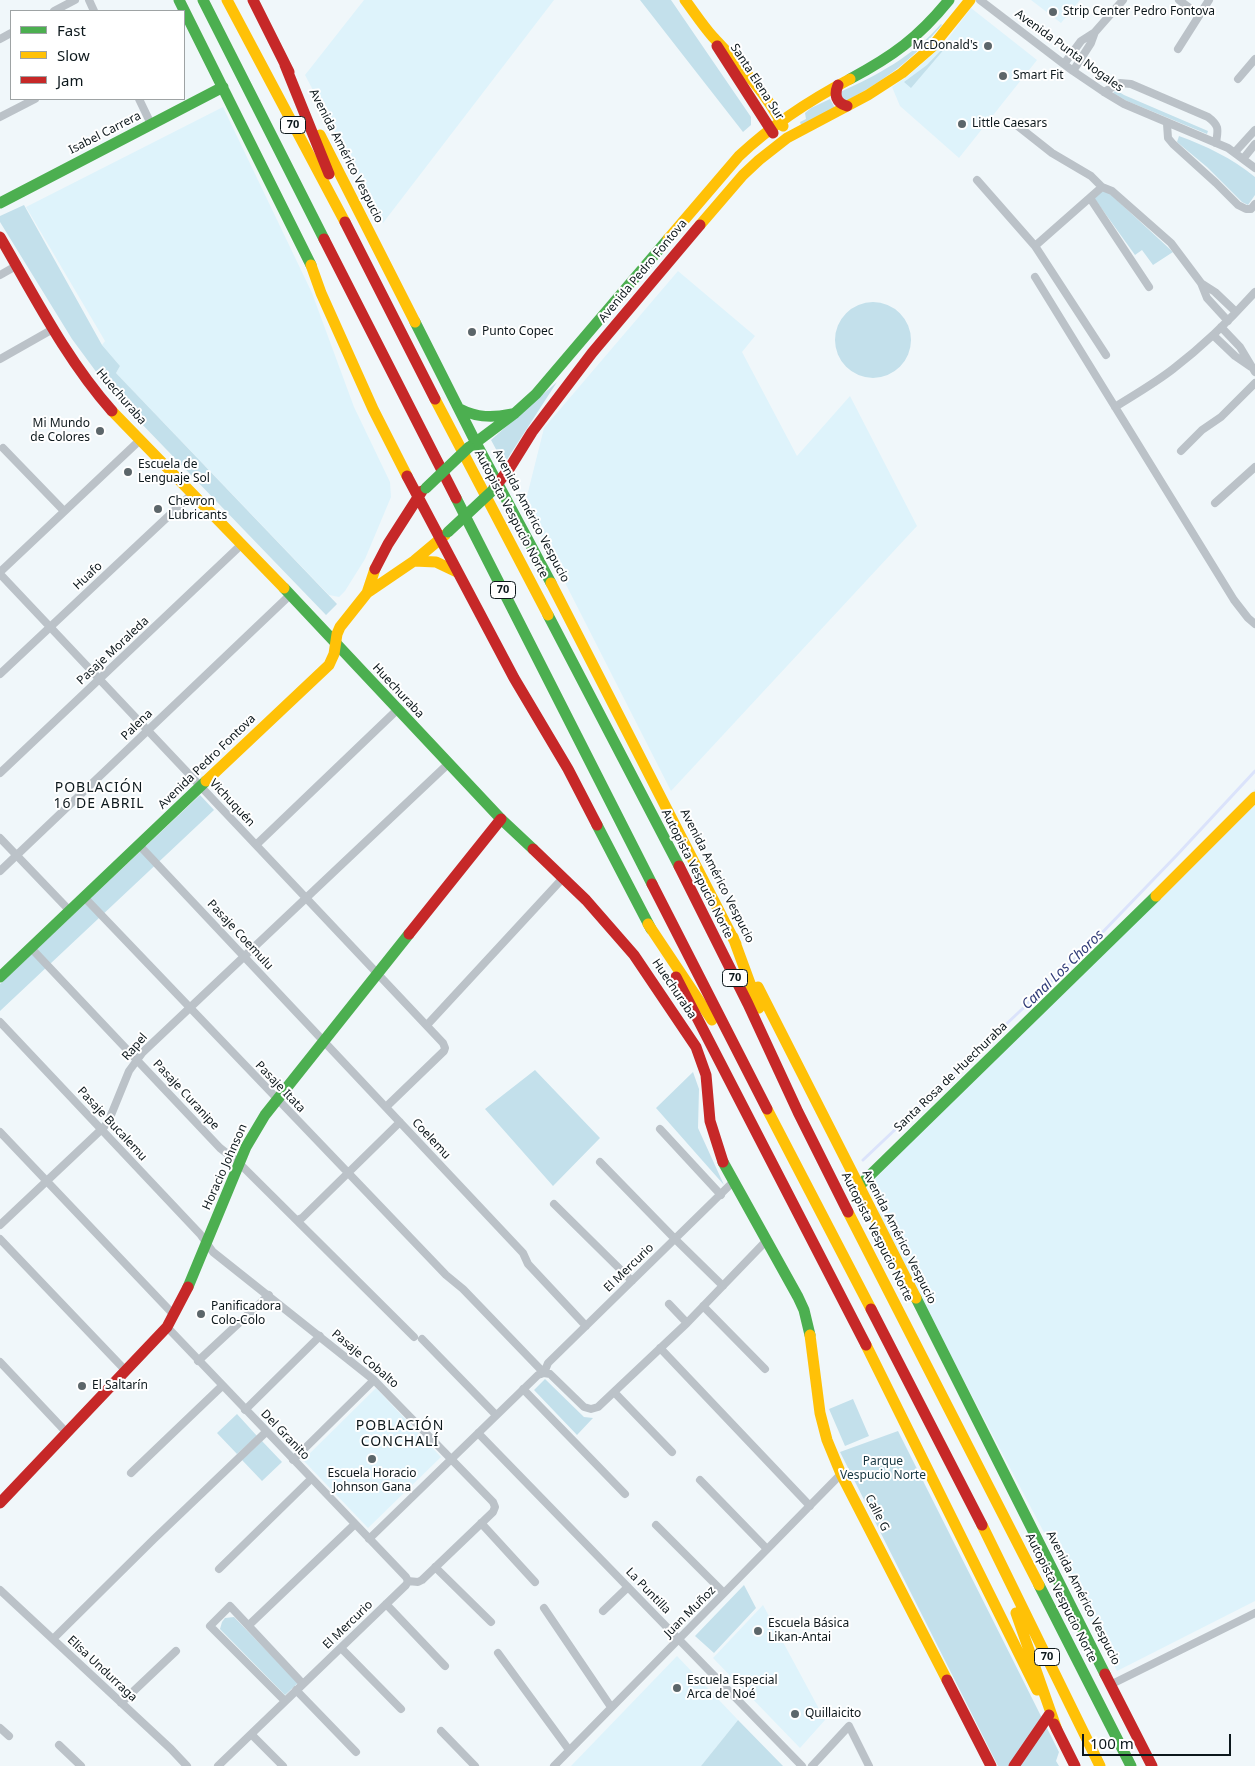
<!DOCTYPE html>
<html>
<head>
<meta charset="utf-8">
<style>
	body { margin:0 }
	#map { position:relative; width:1255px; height:1766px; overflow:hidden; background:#f0f7fa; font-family:"Noto Sans",sans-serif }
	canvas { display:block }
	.legend { position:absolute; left:10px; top:10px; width:175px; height:90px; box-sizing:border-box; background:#fff; border:1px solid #9ea3a4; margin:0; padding:6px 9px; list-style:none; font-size:15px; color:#0d181c }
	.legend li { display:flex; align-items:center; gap:10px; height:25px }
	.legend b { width:25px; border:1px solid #9ea3a4 }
	.scale { position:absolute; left:1082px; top:1734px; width:149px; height:22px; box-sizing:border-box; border:2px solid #0d181c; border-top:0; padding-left:6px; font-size:15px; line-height:18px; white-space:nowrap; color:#0d181c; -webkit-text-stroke:4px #fff; paint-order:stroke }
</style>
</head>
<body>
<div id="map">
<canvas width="1255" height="1766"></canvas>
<ul class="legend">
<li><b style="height:6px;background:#4caf50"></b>Fast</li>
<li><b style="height:6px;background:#ffc107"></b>Slow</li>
<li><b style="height:6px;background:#c62828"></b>Jam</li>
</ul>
<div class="scale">100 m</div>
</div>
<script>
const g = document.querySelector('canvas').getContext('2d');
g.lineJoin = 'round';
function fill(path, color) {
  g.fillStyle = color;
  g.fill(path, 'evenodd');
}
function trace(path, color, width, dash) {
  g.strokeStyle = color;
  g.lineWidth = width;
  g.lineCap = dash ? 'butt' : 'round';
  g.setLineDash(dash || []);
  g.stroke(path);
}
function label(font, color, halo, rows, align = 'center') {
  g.font = font + ' "Noto Sans",sans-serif';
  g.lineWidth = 4;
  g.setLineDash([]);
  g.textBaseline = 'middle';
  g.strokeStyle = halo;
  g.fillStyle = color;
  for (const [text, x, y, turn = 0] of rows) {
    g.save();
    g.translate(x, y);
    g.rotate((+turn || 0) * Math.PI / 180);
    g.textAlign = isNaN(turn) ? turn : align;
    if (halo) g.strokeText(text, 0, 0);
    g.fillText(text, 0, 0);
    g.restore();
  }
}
const built = new Path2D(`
	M364,0h190l-171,223 -78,-148z
	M1031,0h49l-19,23z
	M971,8l66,52 -78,98 -59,-52 -8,-19 17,-12 35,-31z
	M223,107l89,186 42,114 36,75 1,15 -26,62 -20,32 -6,6 -10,-2 -213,-222 4,-7 -18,-21 3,-4 -79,-134z
	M678,271l77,65 -13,16 55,104 53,-60 67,130 -246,265 -146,-287 19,-76z
	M1255,789v812l-138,70 -235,-446 -11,-42z
	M376,1388l65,69 -73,71 -65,-68z
	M763,1605l62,115 -25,28 -87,-90z
	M677,1656l61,64 -37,46h-130z`);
const green = new Path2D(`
	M640,0h31l80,117v8l-8,7z
	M941,24l1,1c-30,35 -54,53 -94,75h-6l-2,-8c38,-17 73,-36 101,-68z
	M945,46l1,1 -35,41 -7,-6 23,-17z
	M1116,90l8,5 84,36 -1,3 -80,-33 -14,-8z
	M830,99l5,9 -34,17 -1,-3 6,-3 -1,-6 6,-5z
	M1179,136c27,10 53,22 76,41v18l-7,10 -6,-3 -35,-35 -30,-25z
	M1104,191h3l66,61 -20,13 -11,-15 -7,5 -41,-57 3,-5z
	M24,205l78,140 18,21 -4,7 221,231 -11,11 -215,-223 -39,-53 -72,-117v-6z
	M835 340a38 38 0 1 1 76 0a38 38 0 1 1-76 0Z
	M557,382l-53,82 -13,-24z
	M200,795l14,15 -214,201v-27z
	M535,1070l65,68 -47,48 -68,-77z
	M693,1072l6,17 -1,39 26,57 -68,-77z
	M545,1379l39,38 9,1 -16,17 -43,-45z
	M853,1399l16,37 -24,10 -16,-37z
	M237,1414l20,22 -20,18 -20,-21z
	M898,1431l161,321 -3,9 3,5h-61l-158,-314z
	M262,1441l20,21 -20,19 -20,-21z
	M744,1585l12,23 -42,45 -19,-17z
	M234,1617l64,66 -13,12 -65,-66 2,-7 3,-4z
	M738,1720l45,46h-82z`);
const stream = new Path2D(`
	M863,1160l233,-221 81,-84 78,-84`);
const street = new Path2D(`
	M89,0l5,11
	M980,0l93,71 31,21 20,12 104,44 27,20
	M1179,0l20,15
	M54,11l21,-11
	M0,39l11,-6
	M1178,49l31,-49
	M1064,64l17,-23 14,-9 28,-32
	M1073,71l18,-28 4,-11
	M1238,79l17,-20
	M1104,92l16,-9 11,1 77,33c12,9 10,13 8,26
	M139,99l12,25
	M0,117l35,-18
	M1014,123l38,30 39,23 11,11 10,4 59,52 30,40 6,15 21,23
	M1167,124l1,14 5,6 43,39 22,22 8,4h5l4,-5
	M1235,152l20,-22
	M1243,159l12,-15
	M977,180l58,66 71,109
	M1090,198l59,89
	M1035,246l67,-59
	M0,275l16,-9
	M1035,277l199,323 14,18 7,6
	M1201,283l14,9 21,20
	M1221,327l19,20 15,25
	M1213,335l22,21 16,11
	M0,359l53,-30
	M1115,407c19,-12 40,-24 58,-38 30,-23 57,-49 82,-77
	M3,448l61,63
	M1181,451l21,-21 19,-13 34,-34
	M1215,503l40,-36
	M0,572l140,-132
	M0,574l443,469 2,5 -1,3 -58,56
	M0,674l192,-180
	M0,773l241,-228
	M0,838l70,73
	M139,845l384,408 5,11 58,62
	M256,845l141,-135
	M0,871l290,-276
	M84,897l362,378 17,14 81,84
	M31,948l189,200 19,15 175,174
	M0,1022l200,212 13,18 161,128 119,122 2,5 -2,5 -71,68 -4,2 -10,-1
	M427,1025l136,-147
	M660,1129l61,66
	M0,1132l174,183
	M600,1162l75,77 48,47
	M554,1204l78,77
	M297,1220l5,-2 98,-96
	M0,1225l104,-98 5,-7 20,-49 14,-19 305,-288
	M0,1239l126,132
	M669,1304l18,19
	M703,1306l62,63
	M167,1327l239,250 2,4
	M422,1339l74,76
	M660,1348l150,158
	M198,1361l71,-66
	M0,1362l67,71
	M544,1373l4,-10 185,-181
	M523,1389l102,105
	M614,1392l58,60
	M245,1410l75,-74
	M478,1433l324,333
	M293,1460l81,-80
	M131,1473l91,-87
	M700,1480l67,69
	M481,1523l54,59
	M656,1525l68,68
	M369,1539l169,-164 6,-2 6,1 34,33 7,2 7,-2 89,-84 80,-83
	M435,1567l56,55
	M219,1569l92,-90
	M0,1590l171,159 16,17
	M386,1604l59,62
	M544,1608l67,99
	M603,1611l25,-24
	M249,1625l106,-101
	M53,1639l101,-100 112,-107
	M341,1648l60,61
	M498,1653l71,97
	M1112,1684l143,-71
	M296,1690l60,62
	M285,1701l-75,-75 20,-20 73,78
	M121,1703l55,-52
	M0,1728l9,8
	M441,1731l34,35
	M251,1734l32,32
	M59,1745l22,21
	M218,1766l188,-181 2,-4
	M554,1766l287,-292
	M812,1766l37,-40 20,40`);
const fast = new Path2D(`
	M179,0l132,265
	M203,0l121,239
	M850,79c43,-23 68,-41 99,-79
	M0,203l223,-116
	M415,322l60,119 76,142
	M460,409c17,9 33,9 51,5
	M471,446l44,-33 21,-19 132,-155
	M456,498l196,386
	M284,588l217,231 32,30
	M548,615l131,251
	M597,825l54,104
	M0,977l206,-196
	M723,1162l75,135 6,13 6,25
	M858,1187l298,-291
	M188,1287l58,-140 19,-32 144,-181
	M916,1298l189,376
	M1039,1585l92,181`);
const slow = new Path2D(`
	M227,0l118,222
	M685,0c9,12 18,26 28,37 27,29 52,54 70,89
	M320,135l95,187
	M700,225l43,-50 16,-15 28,-22 81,-43 34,-22 30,-26 38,-47
	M668,239l71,-83c33,-31 71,-56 111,-77
	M311,265l10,28 52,116 34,67
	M435,399l113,216
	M112,411l172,177
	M414,561l22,1 21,10
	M551,583l185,361
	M367,593l47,-32 31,-26
	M206,781l123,-116 5,-11 3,-20 3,-7 27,-34 8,-24
	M1156,896l99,-99
	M648,924l64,96
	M733,937l26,71
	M758,987l158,311
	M767,1109l104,200
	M848,1212l191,373
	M810,1335l10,78 7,27 14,34 106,206
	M866,1345l171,345
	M982,1525l118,241
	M1016,1613l41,117`);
const jam = new Path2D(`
	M253,0l36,72
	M717,46l56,87
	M285,65l44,109
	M838,85c-4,10 -2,18 9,21
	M345,222l90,177
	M0,237c35,60 66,122 112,174
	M324,239l132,259
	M407,476l107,202 54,91 29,56
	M494,488l15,-19 23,-37 60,-79 108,-128
	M375,569l13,-25 34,-53
	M533,849l53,51 48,55 62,92 10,28 4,46 13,41
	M679,866l69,138 50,108 50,100
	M652,884l115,225
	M409,934l92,-115
	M676,977l190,368
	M871,1309l111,216
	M0,1503l167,-176 21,-40
	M1105,1674l47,92
	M947,1680l44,86
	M1054,1724l21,42
	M1014,1766l35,-51`);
const fastBridge = new Path2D(`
	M426,488l43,-41
	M448,532l44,-41`);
const markers = [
	[1053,12,5,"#5c666a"],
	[988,46,5,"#5c666a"],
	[1003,76,5,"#5c666a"],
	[962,124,5,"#5c666a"],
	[472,332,5,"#5c666a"],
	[100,431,5,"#5c666a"],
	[128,472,5,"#5c666a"],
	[158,509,5,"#5c666a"],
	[201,1314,5,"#5c666a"],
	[82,1386,5,"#5c666a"],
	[372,1459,5,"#5c666a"],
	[758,1631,5,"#5c666a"],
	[677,1688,5,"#5c666a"],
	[795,1714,5,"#5c666a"]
];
const shields = [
	[293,125,25],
	[503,590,25],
	[735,978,25],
	[1047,1657,25]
];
const shieldNames = [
	["70",293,125],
	["70",503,590],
	["70",735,978],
	["70",1047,1657]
];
const poiNames = [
	["Strip Center Pedro Fontova",1063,12],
	["McDonald's",978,46,"right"],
	["Smart Fit",1013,76],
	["Little Caesars",972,124],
	["Punto Copec",482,332],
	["Mi Mundo",90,424,"right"],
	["de Colores",90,438,"right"],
	["Escuela de",138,465],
	["Lenguaje Sol",138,479],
	["Chevron",168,502],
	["Lubricants",168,516],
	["Panificadora",211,1307],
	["Colo-Colo",211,1321],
	["El Saltarín",92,1386],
	["Escuela Horacio",372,1474,"center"],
	["Johnson Gana",372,1488,"center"],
	["Escuela Básica",768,1624],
	["Likan-Antai",768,1638],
	["Escuela Especial",687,1681],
	["Arca de Noé",687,1695],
	["Quillaicito",805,1714]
];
const streetNames = [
	["Avenida Punta Nogales",1069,51,36],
	["Santa Elena Sur",757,82,57],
	["Isabel Carrera",105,133,-27],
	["Avenida Américo Vespucio",346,156,63],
	["Avenida Pedro Fontova",643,271,-50],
	["Huechuraba",121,397,49],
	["Autopista Vespucio Norte",511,514,62],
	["Avenida Américo Vespucio",531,516,62],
	["Huafo",88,576,-43],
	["Pasaje Moraleda",113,651,-43],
	["Huechuraba",398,691,47],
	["Palena",137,725,-44],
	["Avenida Pedro Fontova",207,762,-44],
	["Vichuquén",232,803,47],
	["Autopista Vespucio Norte",697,874,63],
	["Avenida Américo Vespucio",717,876,63],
	["Pasaje Coemulu",240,935,47],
	["Huechuraba",674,989,56],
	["Rapel",135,1047,-49],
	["Santa Rosa de Huechuraba",951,1077,-44],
	["Pasaje Itata",280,1087,46],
	["Pasaje Curanipe",186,1095,47],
	["Pasaje Bucalemu",112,1124,47],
	["Coelemu",431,1139,47],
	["Horacio Johnson",225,1167,-66],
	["Autopista Vespucio Norte",877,1237,63],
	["Avenida Américo Vespucio",899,1237,63],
	["El Mercurio",629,1268,-44],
	["Pasaje Cobalto",365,1359,40],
	["Del Granito",285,1435,46],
	["Calle G",877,1513,63],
	["La Puntilla",648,1591,46],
	["Autopista Vespucio Norte",1061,1598,63],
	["Avenida Américo Vespucio",1083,1598,63],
	["Juan Muñoz",690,1612,-45],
	["El Mercurio",348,1625,-44],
	["Elisa Undurraga",102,1669,43]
];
const parkNames = [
	["Parque",883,1462],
	["Vespucio Norte",883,1476]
];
const neighbourhoodNames = [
	["POBLACIÓN",99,788],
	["16 DE ABRIL",99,804],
	["POBLACIÓN",400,1426],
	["CONCHALÍ",400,1442]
];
const waterNames = [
	["Canal Los Choros",1063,970,-44]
];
fill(built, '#def3fb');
fill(green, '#c3e0eb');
trace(stream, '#dbe3fb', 3);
trace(street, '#bbc2c8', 8);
trace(fast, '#4caf50', 11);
trace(slow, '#ffc107', 11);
trace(jam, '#c62828', 11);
trace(fastBridge, '#4caf50', 11);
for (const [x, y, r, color] of markers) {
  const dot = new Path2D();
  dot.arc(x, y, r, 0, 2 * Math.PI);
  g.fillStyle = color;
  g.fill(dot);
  trace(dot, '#fff', 2);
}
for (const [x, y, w] of shields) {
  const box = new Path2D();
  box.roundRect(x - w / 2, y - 8.5, w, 17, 4);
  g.fillStyle = '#fff';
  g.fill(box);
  trace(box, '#0d181c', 1);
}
label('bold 11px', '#0d181c', null, shieldNames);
label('12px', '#0d181c', '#fff', poiNames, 'left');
label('12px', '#0d181c', '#fff', streetNames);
label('12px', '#163641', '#fff', parkNames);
g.letterSpacing = '1px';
label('14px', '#0d181c', '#fff', neighbourhoodNames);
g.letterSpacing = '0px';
label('italic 14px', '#2f3b77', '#fff', waterNames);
</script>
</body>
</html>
